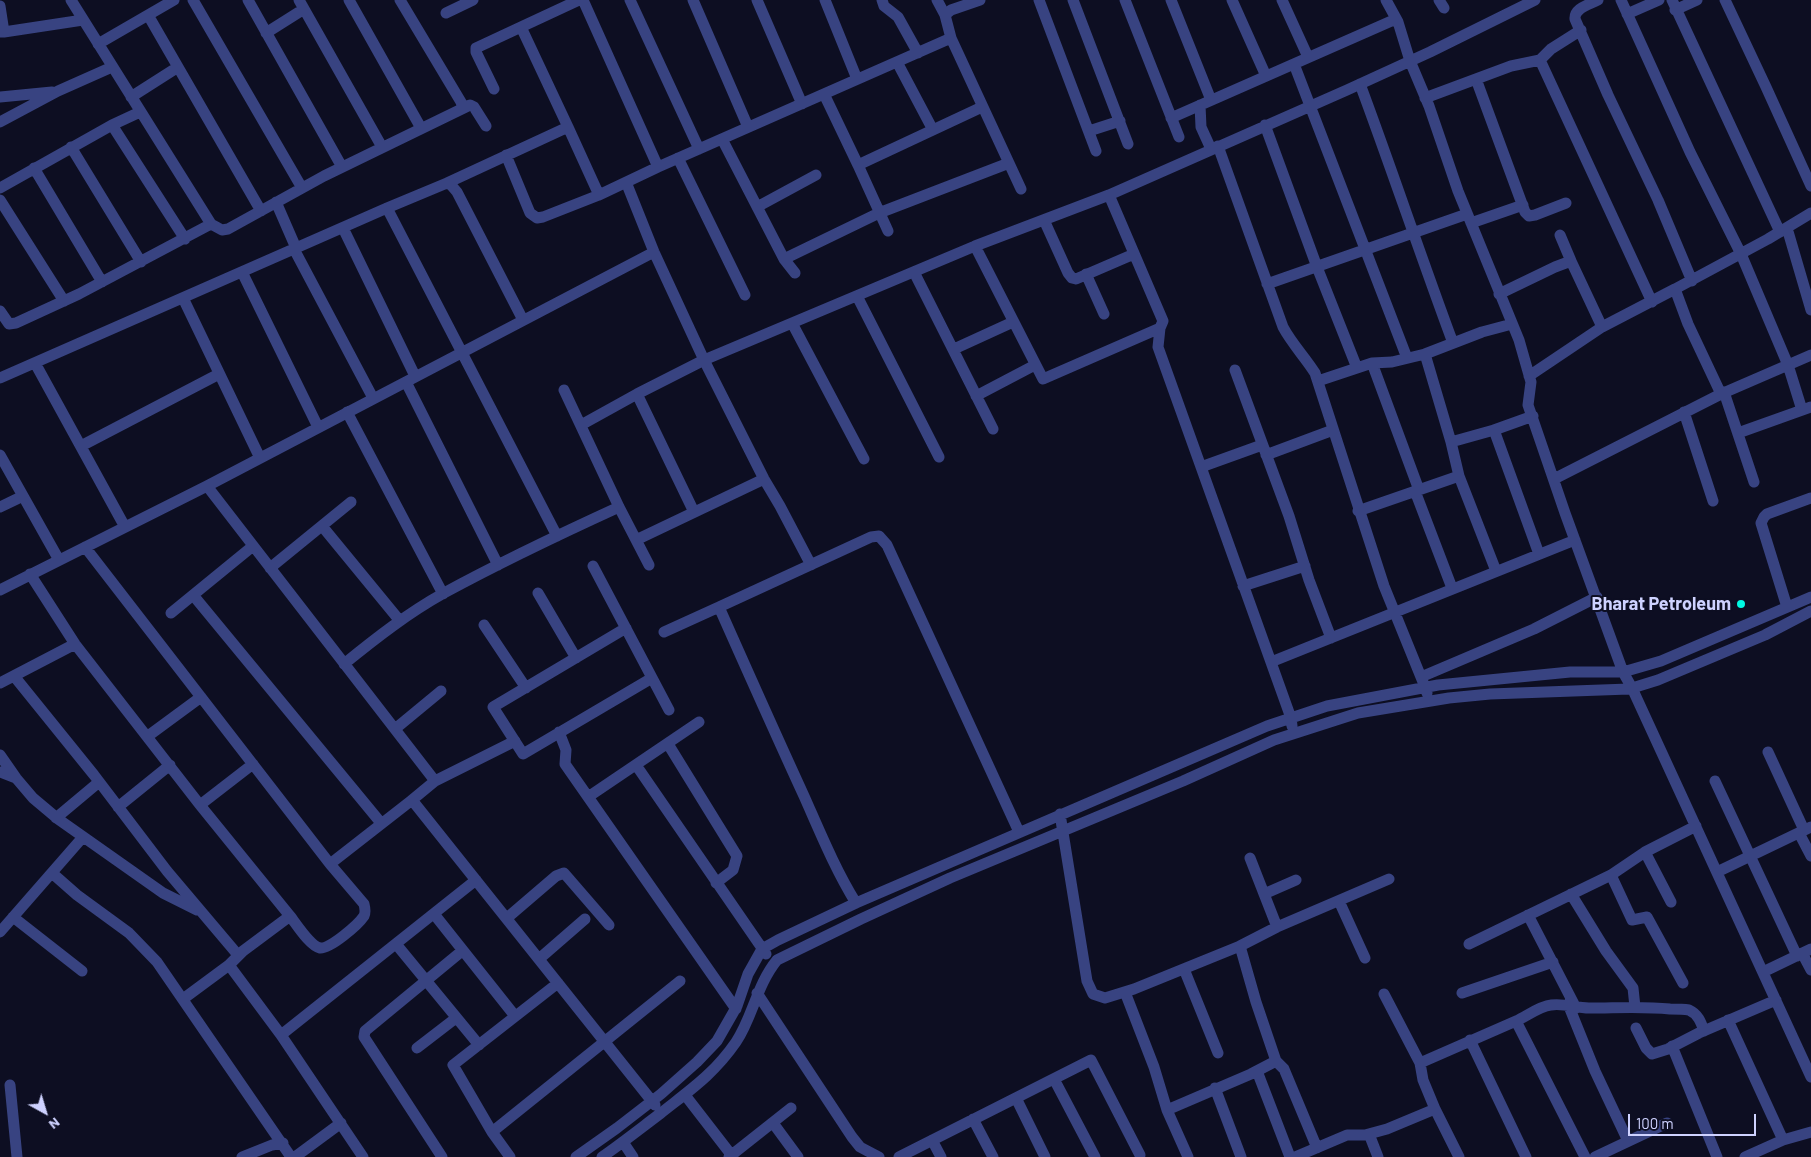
<!DOCTYPE html>
<html>
<head>
<meta charset="utf-8">
<style>
	body { margin:0 }
	#map { position:relative; width:1811px; height:1157px; overflow:hidden; background:#0d0e22; font-family:Barlow,sans-serif }
	canvas { display:block }
	.north { position:absolute; left:20px; top:1087px; width:50px; height:50px; -webkit-text-stroke:4px #0d0e22; paint-order:stroke; rotate:141deg; font-size:14px; font-weight:700; line-height:20px; text-align:center; color:#ced2ff }
	.north::after { content:''; display:block; margin:auto; width:18px; height:22px; background:#ced2ff; clip-path:polygon(50% 0,100% 100%,50% 72%,0 100%) }
	.scale { position:absolute; left:1628px; top:1114px; width:128px; height:22px; box-sizing:border-box; border:2px solid #ced2ff; border-top:0; padding-left:6px; font-size:15px; line-height:18px; white-space:nowrap; color:#ced2ff; -webkit-text-stroke:4px #0d0e22; paint-order:stroke }
</style>
</head>
<body>
<div id="map">
<canvas width="1811" height="1157"></canvas>
<div class="north">N</div>
<div class="scale">100 m</div>
</div>
<script>
const g = document.querySelector('canvas').getContext('2d');
g.lineJoin = 'round';
function trace(path, color, width, dash) {
  g.strokeStyle = color;
  g.lineWidth = width;
  g.lineCap = dash ? 'butt' : 'round';
  g.setLineDash(dash || []);
  g.stroke(path);
}
function label(font, color, halo, rows, align = 'center') {
  g.font = font + ' Barlow,sans-serif';
  g.lineWidth = 4;
  g.setLineDash([]);
  g.textBaseline = 'middle';
  g.strokeStyle = halo;
  g.fillStyle = color;
  for (const [text, x, y, turn = 0] of rows) {
    g.save();
    g.translate(x, y);
    g.rotate((+turn || 0) * Math.PI / 180);
    g.textAlign = isNaN(turn) ? turn : align;
    if (halo) g.strokeText(text, 0, 0);
    g.fillText(text, 0, 0);
    g.restore();
  }
}
const minor = new Path2D(`
	M71,0l140,224 11,6 6,-1 96,-53 146,-71 4,2 12,19
	M193,0l109,188
	M248,0l94,167
	M299,0l83,147
	M349,0l72,128
	M400,0l61,102 2,6
	M630,0l69,149
	M693,0l55,127
	M757,0l45,104
	M825,0l32,79
	M882,0l2,6 14,11 20,36
	M937,0l8,15
	M980,0l-29,10 -6,5 6,23 70,151
	M1039,0l57,151
	M1073,0l55,144
	M1125,0l54,137
	M1171,0l40,100
	M1232,0l34,76
	M1282,0l26,57
	M1386,0l12,22 12,39 19,45 29,85 61,149 12,42 -3,23 37,108 58,159 9,16 179,389
	M1439,0l5,8
	M1598,0c-9,5 -24,8 -23,19l33,76 50,105 34,81
	M1621,0l69,152 51,102 47,111 14,45
	M1672,0l108,232
	M1725,0l41,87 45,99
	M0,6l4,26h-4
	M1675,10l22,-10
	M446,13l27,-13
	M1627,14l32,-14
	M148,15l113,196
	M521,27l58,-27
	M4,32l79,-12
	M266,33l38,-24
	M98,44l76,-44
	M1540,60l112,242
	M897,62l36,68
	M1294,64l113,294
	M1476,79l49,133 4,4 6,-1 31,-12
	M1360,84c32,86 61,173 93,259
	M824,94l34,71 124,-58
	M0,97l52,-5
	M131,97l47,-30
	M1425,98l86,-32 29,-6 11,-11 30,-19
	M1200,105l1,22 10,22
	M1171,118l225,-99
	M0,122l58,-31 54,-24
	M112,125l73,114
	M1265,125l52,142 40,101
	M568,127l31,68
	M1089,131l31,-10
	M722,139l62,120 11,14
	M1218,146l65,181c9,17 22,30 32,46l69,213 41,101 2,6
	M71,147l70,115
	M506,155l24,58 7,5 6,-1 56,-22 59,-28 -75,-167
	M678,158l67,137
	M858,165l30,66
	M658,167l293,-129
	M34,168l68,114
	M626,182l28,70 50,108 60,119 16,27 31,59
	M447,183l121,-56 -47,-100 -45,21v4l18,37
	M0,188l112,-63 28,-13
	M1109,195l54,126 -3,7 -2,19 133,371 1,8
	M0,200l64,101
	M276,202l20,46
	M757,207l59,-32
	M387,208l170,328
	M1044,220l24,53 4,5 4,1 58,-25
	M1471,223l52,-18
	M343,228l72,148
	M1787,228l24,82
	M1560,235l11,26
	M975,246l68,133 117,-51
	M294,249l79,149
	M784,259l95,-46 130,-50
	M242,272l76,155
	M914,272l79,157
	M1086,274l18,40
	M1267,284l200,-70
	M1675,289l93,-50 43,-26
	M1499,294l56,-27 16,-6 31,66
	M857,296l82,161
	M183,298l77,160
	M0,311l9,13 7,-1 63,-29 132,-70
	M792,323l72,136
	M954,349l59,-27
	M1425,354l26,88 43,-12 39,-14
	M35,363l90,164
	M1372,363l47,127
	M1235,370l54,146 20,64 22,58
	M1529,376l73,-49 73,-38 13,35 33,70 -167,85
	M0,378l387,-170 60,-25 4,2 6,7 66,128
	M1318,381l54,-18 20,-1 33,-8 57,-22 30,-8
	M406,382l92,183
	M564,390l55,117 30,58
	M1724,392l30,90
	M637,394l57,118
	M1721,394l90,-39
	M976,396l59,-31
	M347,412l96,182
	M1684,412l29,89
	M581,425l56,-31 67,-34 271,-114 134,-51 238,-105 83,-38 105,-52
	M1494,430l45,124
	M1738,433l73,-26
	M1451,442l8,34
	M81,446l138,-72
	M0,455l59,105
	M1266,455l67,-25
	M1201,467l61,-22
	M207,486l228,295 -23,19 243,305
	M1415,491l37,97
	M0,507l23,-11
	M1358,511l101,-35 37,95
	M322,526l78,95
	M636,540l128,-61
	M85,547l245,317
	M593,566l76,144
	M270,568l81,-66
	M30,574l45,70 125,161 90,111
	M1243,586l62,-20
	M0,590l207,-104 447,-234
	M538,593l38,65
	M193,595l188,228
	M719,607l152,-70 8,-1 8,9 132,287
	M1787,607l-26,-84 3,-6 3,-3 44,-16
	M171,613l82,-67
	M484,625l42,63
	M626,628l-133,79 30,47 129,-76
	M664,632l55,-25c28,63 56,126 85,189 16,36 31,73 52,107
	M1271,662l304,-122
	M344,664c32,-26 64,-51 100,-71 57,-31 116,-59 175,-86
	M14,676l80,99 73,96 71,84
	M1421,677l113,-48 63,-32
	M0,683l75,-39
	M395,729l46,-38
	M559,732l7,18 -1,14 171,245
	M148,736l53,-39
	M668,744l69,112 -4,14 -17,13
	M1768,752l36,78
	M0,755l16,23 -16,-6
	M636,765l130,189
	M16,778l17,20 25,21 105,74 34,17
	M435,781l80,-40
	M1715,781l82,175
	M588,797l111,-75
	M200,805l53,-41
	M118,807l52,-42
	M1060,814l27,167 6,13 12,4 29,-9 106,-43 16,56 20,59 -25,13 -84,36
	M56,818l43,-36
	M1799,833l12,23
	M1645,852l26,50
	M1250,858l27,69
	M1717,872l94,-45
	M52,873l25,22 52,38 28,29 134,195
	M1611,875l21,45 15,-3 36,66
	M1264,894l32,-14
	M1571,894l35,57 27,37 2,19
	M1339,901l26,57
	M434,914l81,102
	M1528,915l48,93
	M13,917l69,54
	M507,918l49,-42 8,-3 45,52
	M0,932l83,-95
	M396,944l83,101
	M1469,944l142,-69 34,-23 51,-26
	M1240,946l37,-19 112,-48
	M1802,953l9,17
	M539,959l46,-40
	M229,965l52,70 82,122
	M1184,969l34,84
	M1763,972l48,-23
	M1125,992l29,75 13,43 21,47
	M757,993l95,144 8,10 19,10
	M1462,993l91,-31
	M1384,994l36,69
	M183,999l46,-34 14,-14 47,-35c7,9 20,30 30,32 10,1 38,-23 44,-32 2,-4 1,-8 0,-12l-34,-40 82,-64
	M1568,1004l27,67 33,70
	M1728,1020l55,120
	M1516,1021c11,-5 24,-15 35,-16 13,-2 25,3 38,3 27,0 53,-2 81,1 5,0 13,0 19,1 9,4 12,12 15,21
	M1636,1028l10,20 6,6 16,-5 31,-16 77,-33
	M281,1035l195,-155
	M1470,1040l56,117
	M1672,1046l45,111
	M417,1048l39,-30
	M1276,1061l8,8 33,79
	M1257,1071l33,86
	M1054,1079l41,78
	M10,1085l7,72
	M1215,1088l26,69
	M685,1095l48,62
	M1016,1098l29,59
	M1435,1109l24,48
	M973,1119l20,38
	M773,1123l25,34
	M492,1132l188,-151
	M1369,1134l9,23
	M932,1140l9,17
	M623,1142l10,15
	M242,1157l30,-12 11,-2
	M295,1157l46,-34
	M442,1157l-78,-120 1,-6 97,-80
	M510,1157l-18,-25 -39,-67 105,-82
	M576,1157l41,-29 44,-34 36,-32 20,-21 20,-35 11,-32 14,-25 16,-9 78,-37 411,-177 60,-20 111,-21 132,-13h53l38,-11 150,-64
	M602,1157c20,-14 39,-29 59,-44 29,-23 53,-39 75,-71 17,-25 20,-56 41,-82l84,-41 89,-41 233,-97 91,-41 84,-27 91,-15 41,-4 139,-5 29,-9 107,-45 46,-24
	M729,1157l62,-49
	M899,1157l192,-97 49,95
	M1295,1157l52,-22h18l22,-6 48,-20 -12,-29 -3,-17 96,-42 69,136
	M1595,1157l72,-34
	M1745,1157l38,-17 28,-8`);
const markers = [
	[1741,604,5,"#00f9e3"]
];
const poiNames = [
	["Bharat Petroleum",1731,604]
];
trace(minor, '#384381', 11);
for (const [x, y, r, color] of markers) {
  const dot = new Path2D();
  dot.arc(x, y, r, 0, 2 * Math.PI);
  g.fillStyle = color;
  g.fill(dot);
  trace(dot, '#0d0e22', 2);
}
label('bold 18px', '#ced2ff', '#0d0e22', poiNames, 'right');
</script>
</body>
</html>
